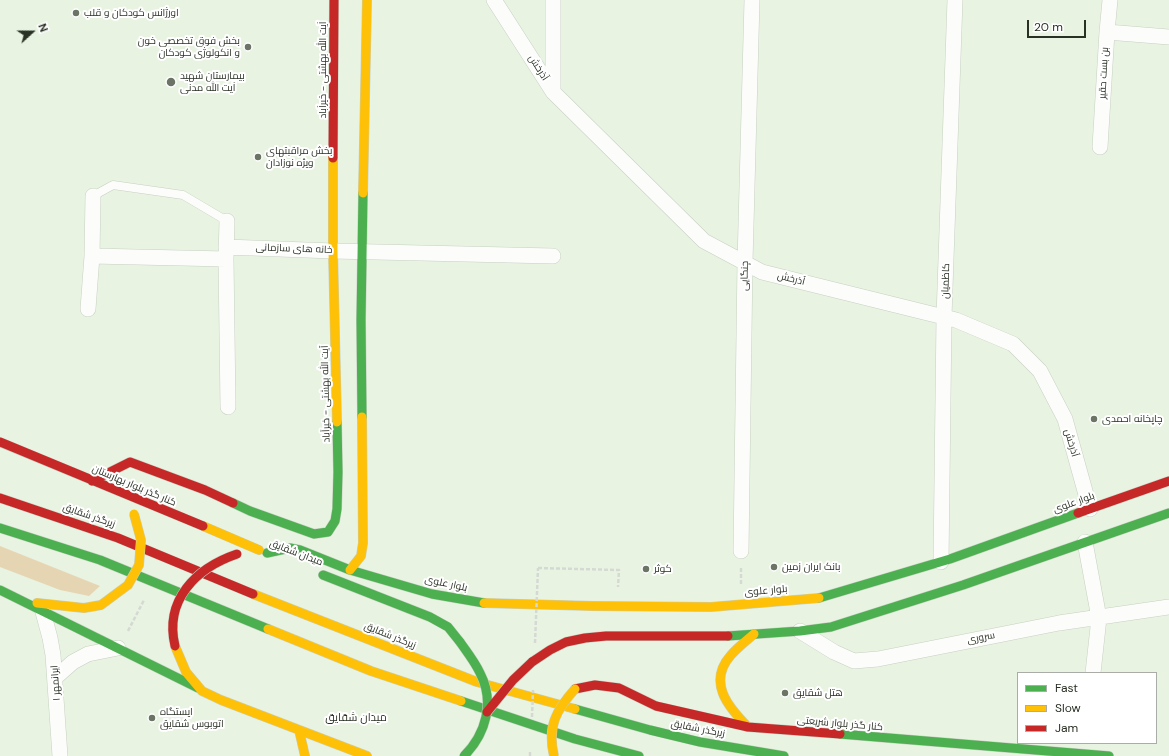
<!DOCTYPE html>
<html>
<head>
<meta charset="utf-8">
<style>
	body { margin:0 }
	#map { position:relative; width:1169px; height:756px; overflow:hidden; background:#e8f3e2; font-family:"DM Sans",sans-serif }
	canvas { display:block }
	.legend { position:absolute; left:1017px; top:672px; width:140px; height:72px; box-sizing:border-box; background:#fff; border:1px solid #a9aca7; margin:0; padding:5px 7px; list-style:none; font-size:12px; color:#293024 }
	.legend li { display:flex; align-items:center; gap:8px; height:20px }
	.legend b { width:20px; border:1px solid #a9aca7 }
	.north { position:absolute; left:12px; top:12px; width:40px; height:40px; -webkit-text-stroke:3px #fff; paint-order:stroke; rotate:69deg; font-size:11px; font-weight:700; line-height:16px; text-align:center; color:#293024 }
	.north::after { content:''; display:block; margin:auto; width:14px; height:18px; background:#293024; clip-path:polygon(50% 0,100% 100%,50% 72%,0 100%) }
	.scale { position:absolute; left:1027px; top:20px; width:59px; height:18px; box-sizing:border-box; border:2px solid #293024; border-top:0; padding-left:5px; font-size:12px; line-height:14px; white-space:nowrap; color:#293024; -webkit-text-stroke:3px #fff; paint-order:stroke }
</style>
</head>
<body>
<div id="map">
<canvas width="1169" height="756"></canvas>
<ul class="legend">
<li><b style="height:5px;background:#4caf50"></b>Fast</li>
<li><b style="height:5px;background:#ffc107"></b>Slow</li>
<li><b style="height:5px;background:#c62828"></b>Jam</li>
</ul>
<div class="north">N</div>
<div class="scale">20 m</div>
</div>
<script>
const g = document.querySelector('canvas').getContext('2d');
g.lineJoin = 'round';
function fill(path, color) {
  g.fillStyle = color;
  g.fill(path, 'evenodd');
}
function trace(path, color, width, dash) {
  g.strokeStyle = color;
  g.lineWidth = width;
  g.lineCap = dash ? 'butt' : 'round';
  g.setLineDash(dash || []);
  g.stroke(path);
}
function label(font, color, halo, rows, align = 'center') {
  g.font = font + ' "DM Sans",Cairo,sans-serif';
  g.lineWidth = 4;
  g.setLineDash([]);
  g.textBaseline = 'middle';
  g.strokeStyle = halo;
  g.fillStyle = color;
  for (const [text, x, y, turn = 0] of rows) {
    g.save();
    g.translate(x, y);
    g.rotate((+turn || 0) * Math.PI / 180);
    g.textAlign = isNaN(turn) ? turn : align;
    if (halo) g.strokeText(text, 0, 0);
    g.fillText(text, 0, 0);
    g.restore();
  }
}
const green = new Path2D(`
	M0,546l100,40 -11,10 -29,-6 -60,-23z`);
const path = new Path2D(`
	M538,568l81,2 -1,17
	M741,584v-17
	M128,631l16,-31`);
const lane = new Path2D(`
	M93,196l20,-11 70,10 44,26`);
const street = new Path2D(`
	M494,0l59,92 151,149 58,31 194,48 57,24 27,27 25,48 25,90
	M553,0v92
	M1107,32l62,5
	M1100,147l7,-115 3,-32
	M227,221l-1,38 2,148
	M226,247l107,4 220,5
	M92,256l134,3
	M88,309l4,-53 1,-60
	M1085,542l14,76 -6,55
	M741,551l4,-289 7,-262
	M941,562l3,-245 11,-317
	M43,612l7,26 3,17 7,101
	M800,631l34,21 20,9 24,-2 181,-36 110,-16
	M56,677l17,-15 15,-8 30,-6`);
const fast = new Path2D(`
	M362,417l-1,-97 2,-127
	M233,503l17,8 64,23 14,-2 7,-11 2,-12 1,-37 -1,-50
	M0,528l100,32 168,69
	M267,553l23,-5 10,2 50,20 82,24 52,9
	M323,575l107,42 18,10 12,15
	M0,590l198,98
	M819,598l131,-39 128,-46
	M728,636l72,-5 31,-4 132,-42 206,-72
	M461,701l114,38 64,17
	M575,709l75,21 50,12 84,14
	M840,734l269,22`);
const slow = new Path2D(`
	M333,158v93l4,171
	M363,193l4,-193
	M203,526l56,24
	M350,570l11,-14 2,-13 -1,-126
	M253,594l224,88 98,27
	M37,603l47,5 17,-3
	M484,603l109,3 118,1 108,-9
	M268,629l103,42 90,30
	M175,646l11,26 16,19 19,9 146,56
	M748,727c-20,-20 -41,-45 -17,-72 7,-8 15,-14 23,-21
	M299,730l6,26`);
const jam = new Path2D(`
	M333,158l1,-158
	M0,442l203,84
	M92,481l38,-19 75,28 28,13
	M0,498l118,40 135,56
	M1078,513l91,-32
	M532,662l18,-12 16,-8 19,-4 21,-2h122
	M575,689l20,-4 24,3 37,18 92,21 92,7`);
const pathBridge = new Path2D(`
	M535,643l3,-75
	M532,717l1,-27
	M530,756v-6`);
const fastBridge = new Path2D(`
	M460,642c7,10 15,20 20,31 15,29 6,61 -16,83`);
const slowBridge = new Path2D(`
	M101,605l27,-20 11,-20 2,-25 -7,-26
	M554,756c-7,-29 2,-46 21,-67`);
const jamBridge = new Path2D(`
	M175,646c-11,-46 21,-78 62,-92
	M487,712l26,-32 19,-18`);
const markers = [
	[76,13,4,"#6c7466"],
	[248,47,4,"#6c7466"],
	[171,82,5,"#6c7466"],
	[258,157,4,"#6c7466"],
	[1094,419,4,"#6c7466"],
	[774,567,4,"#6c7466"],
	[646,569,4,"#6c7466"],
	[785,693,4,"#6c7466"],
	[152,718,4,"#6c7466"]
];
const poiNames = [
	["اورژانس کودکان و قلب",84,13],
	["بخش فوق تخصصی خون",240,41,"right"],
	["و انکولوژی کودکان",240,53,"right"],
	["بیمارستان شهید",180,76],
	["آیت الله مدنی",180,88],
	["بخش مراقبتهای",266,151],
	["ویژه نوزادان",266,163],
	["چاپخانه احمدی",1102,419],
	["بانک ایران زمین",782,567],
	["کوثر",654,569],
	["هتل شقایق",793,693],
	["ایستگاه",160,712],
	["اتوبوس شقایق",160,724]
];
const streetNames = [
	["آذرخش",538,68,57],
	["آیت الله بهشتی - خیرآباد",323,70,-90],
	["بن بست حقیر",1104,73,-87],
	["خانه های سازمانی",294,249,2],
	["چنگایی",745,276,-89],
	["آذرخش",791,279,14],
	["کاظمیان",946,281,-88],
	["آیت الله بهشتی - خیرآباد",326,394,-91],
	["آذرخش",1071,443,74],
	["کنار گذر بلوار بهارستان",134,486,23],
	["بلوار علوی",1074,503,-20],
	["زیرگذر شقایق",89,516,19],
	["میدان شقایق",296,553,21],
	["بلوار علوی",446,584,12],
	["بلوار علوی",766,591,-5],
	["زیرگذر شقایق",390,636,22],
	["سروری",981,638,-11],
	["ایرانمهر ۱",56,683,-94],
	["کنار گذر بلوار شریعتی",840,724,5],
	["زیرگذر شقایق",698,729,11]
];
const neighbourhoodNames = [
	["میدان شقایق",356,718]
];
fill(green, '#e6d5b3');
trace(lane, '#c7d0c2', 9);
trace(street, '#c7d0c2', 16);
trace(fast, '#c7d0c2', 10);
trace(slow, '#c7d0c2', 10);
trace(jam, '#c7d0c2', 10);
trace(path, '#d5d9d4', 2.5, [4, 2]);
trace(lane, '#fcfdfb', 8);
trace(street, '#fcfdfb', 15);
trace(fast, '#4caf50', 9);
trace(slow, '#ffc107', 9);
trace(jam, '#c62828', 9);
trace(fastBridge, '#c7d0c2', 10, []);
trace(slowBridge, '#c7d0c2', 10, []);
trace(jamBridge, '#c7d0c2', 10, []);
trace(pathBridge, '#d5d9d4', 2.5, [4, 2]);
trace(fastBridge, '#4caf50', 9);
trace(slowBridge, '#ffc107', 9);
trace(jamBridge, '#c62828', 9);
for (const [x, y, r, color] of markers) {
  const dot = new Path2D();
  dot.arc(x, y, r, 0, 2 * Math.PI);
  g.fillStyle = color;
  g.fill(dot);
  trace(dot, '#fff', 1.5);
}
label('10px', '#293024', '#fff', poiNames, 'left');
label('10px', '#293024', '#fff', streetNames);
label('11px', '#293024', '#fff', neighbourhoodNames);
</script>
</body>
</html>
